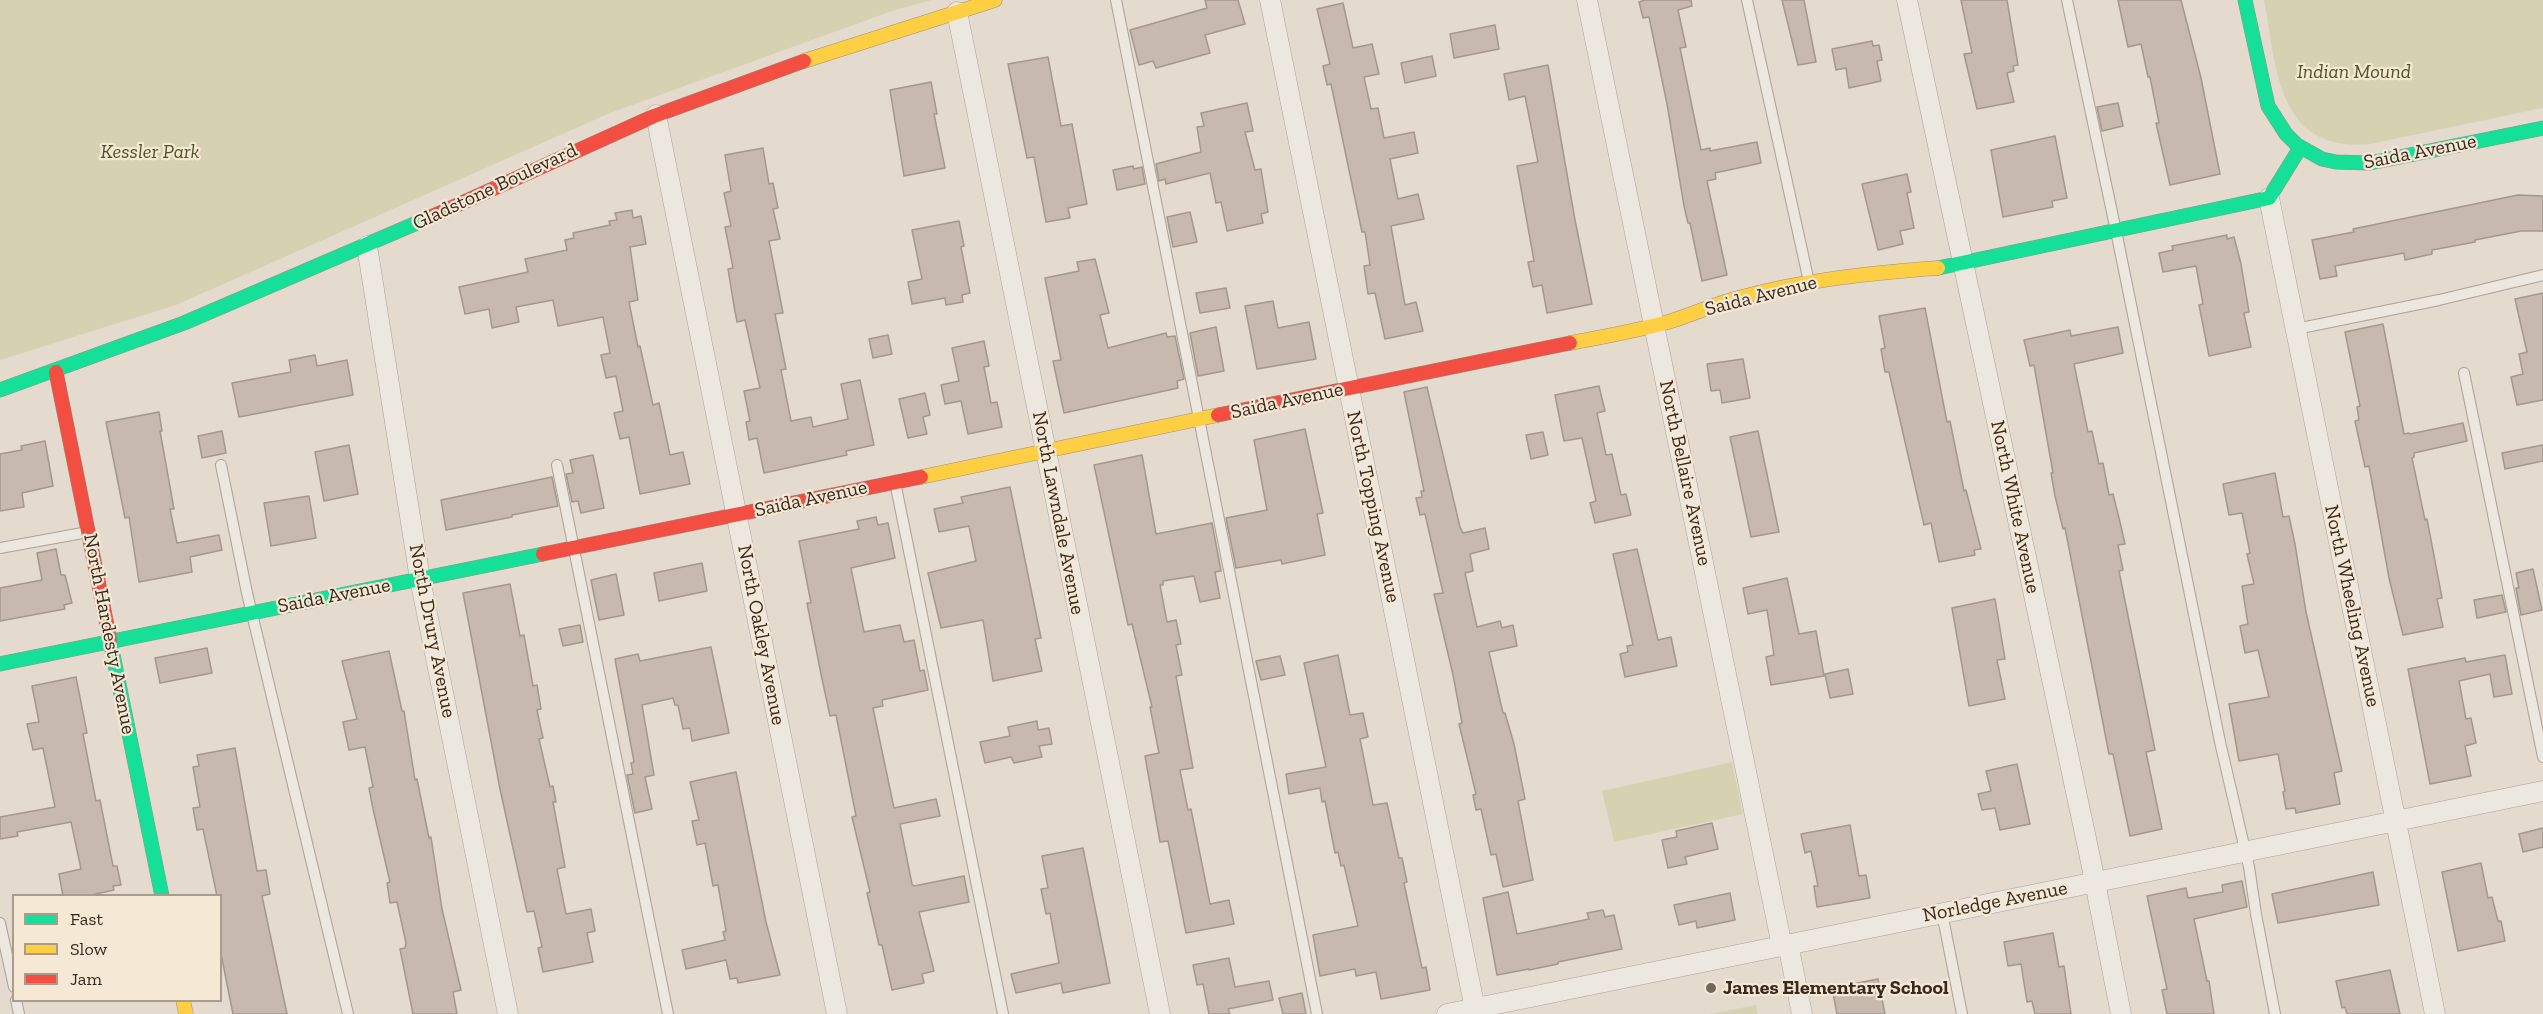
<!DOCTYPE html>
<html>
<head>
<meta charset="utf-8">
<style>
	body { margin:0 }
	#map { position:relative; width:2543px; height:1014px; overflow:hidden; background:#e4dbce; font-family:"Zilla Slab",serif }
	canvas { display:block }
	.legend { position:absolute; left:12px; top:894px; width:210px; height:108px; box-sizing:border-box; background:#f5e8d4; border:2px solid #a99c8c; margin:0; padding:8px 10px; list-style:none; font-size:18px; color:#38291f }
	.legend li { display:flex; align-items:center; gap:12px; height:30px }
	.legend b { width:30px; border:2px solid #a99c8c }
</style>
</head>
<body>
<div id="map">
<canvas width="2543" height="1014"></canvas>
<ul class="legend">
<li><b style="height:8px;background:#16e098"></b>Fast</li>
<li><b style="height:8px;background:#ffcf43"></b>Slow</li>
<li><b style="height:8px;background:#f24e42"></b>Jam</li>
</ul>
</div>
<script>
const g = document.querySelector('canvas').getContext('2d');
g.lineJoin = 'round';
function fill(path, color) {
  g.fillStyle = color;
  g.fill(path, 'evenodd');
}
function trace(path, color, width, dash) {
  g.strokeStyle = color;
  g.lineWidth = width;
  g.lineCap = dash ? 'butt' : 'round';
  g.setLineDash(dash || []);
  g.stroke(path);
}
function label(font, color, halo, rows, align = 'center') {
  g.font = font + ' "Zilla Slab",serif';
  g.lineWidth = 4.5;
  g.setLineDash([]);
  g.textBaseline = 'middle';
  g.strokeStyle = halo;
  g.fillStyle = color;
  for (const [text, x, y, turn = 0] of rows) {
    g.save();
    g.translate(x, y);
    g.rotate((+turn || 0) * Math.PI / 180);
    g.textAlign = isNaN(turn) ? turn : align;
    if (halo) g.strokeText(text, 0, 0);
    g.fillText(text, 0, 0);
    g.restore();
  }
}
const green = new Path2D(`
	M0,0h932l-37,10 -285,103 -434,192 -176,55z
	M2264,0h279v108l-173,36c-94,9 -93,-77 -106,-144z
	M1732,762l11,52 -129,28 -12,-51z
	M1756,1005l2,9h-48z`);
const building = new Path2D(`
	M1205,0h33l7,24 -40,11 5,18 -54,15 -3,-7 -14,4 -9,-35 77,-22z
	M1645,0h46l1,6 -14,4 8,37 -6,1 21,102 9,-2v3l47,-9 4,21 -46,10 1,6 -9,2 20,94 -25,6 -12,-58h-2l-4,-17 -17,-102 -18,-87 -6,1 -4,-16z
	M1782,0h22l12,62 -18,3z
	M1961,0h46l11,65 -5,1 1,5 -7,2 7,29 -37,7 -13,-55 8,-1z
	M2118,0h63l20,78 19,96 -50,11 -14,-62h3l-9,-46h-2l-7,-33 -13,3z
	M1343,3l10,45 19,-4 7,30 -15,3 7,32 7,-1 6,30 30,-6 4,21 -28,6 8,40 20,-5 6,25 -33,7 14,79 11,-3 7,29 -38,8 -10,-46 -7,1 -4,-28 6,-1 -5,-33h-3l-31,-148 -4,1 -4,-19 7,-2 -13,-55z
	M1495,25l4,24 -45,9 -4,-24z
	M1872,41l1,5 6,-1 3,15 -5,1 4,20 -32,7 -3,-20 -10,2 -4,-21z
	M1432,56l4,20 -31,7 -4,-20z
	M1048,57l13,69 11,-2 15,80 -19,4 2,10 -24,4 -12,-65 -7,1 -19,-94z
	M1548,65l27,155 17,84 -45,9 -5,-28 -9,2 -5,-25 6,-1 -17,-95 21,-4 -13,-66 -16,4 -5,-26z
	M931,82l6,32h-3l11,54 -41,8 -14,-86z
	M1247,103l6,28 -8,1 10,38 6,-1 7,43 -7,2 2,9 -36,8 -6,-29 -5,1 -6,-30 -44,11 -1,-5 -6,2 -3,-17 45,-12 -4,-25 7,-1 -3,-13z
	M2118,103l5,23 -21,5 -5,-24z
	M2055,136l12,62 -15,3 1,6 -50,10 -12,-67z
	M763,148l6,36 4,-1 5,25 -5,1 7,30 -11,2 14,72 -8,1 11,55 -5,1 10,51 20,-4 2,10 35,-8 -7,-35 19,-4 14,65 -28,6 1,4 -83,18 -7,-35 -8,2 -3,-18 4,-1 -6,-30 16,-3 -15,-68 -8,2 -3,-16 -6,-37 5,-1 -8,-41 6,-1 -7,-33 7,-2 -6,-36z
	M1133,166l1,3 8,-2 3,17 -28,6 -4,-20z
	M1907,174l4,18 -4,1 7,35 -14,3 3,13 -25,6 -16,-66z
	M2518,195l25,1v35h-22l-46,9v2l-43,8v4l-27,6 -1,-7 -69,13 2,10 -17,3 -8,-39 42,-8 -1,-3z
	M632,210l1,8 8,-2 5,28 -16,3 8,53 -9,2 9,45 2,-1 13,59 6,-2 11,52 13,-3 7,32 -50,10 -11,-57 -9,2 -6,-26 9,-2 -7,-35 -10,2 -5,-23 9,-2 -7,-36 -45,9 -5,-26 -37,7 3,15 -27,6 -3,-19 -24,5 -6,-27 69,-15 -3,-13 42,-9 -2,-10 9,-2 -1,-5 37,-8 -1,-4 8,-1 -2,-7z
	M1190,212l7,30 -24,5 -6,-30z
	M959,221l5,25 -3,1 9,46 -8,2 1,7 -17,3 -1,-7 -33,6 -4,-22 14,-3 -10,-49z
	M2227,235v4l7,-2 7,27 8,48 -5,1 7,34 -42,9 -10,-51 4,-1 -7,-38 -33,6 -4,-19 14,-3 -1,-4z
	M1095,259l14,54 -9,2 8,33 58,-15 1,4 8,-1 9,43 -7,2 1,7 -114,25 -11,-52 8,-1 -16,-82 34,-7 -2,-9z
	M1226,288l4,20 -30,5 -4,-20z
	M2543,293v107l-26,5 -6,-28 12,-3 -4,-20 8,-2 -12,-53z
	M1273,301l5,27 31,-6 7,37 -59,10 -12,-63z
	M1925,308l22,114 3,-1 14,70 2,-1 15,59 -7,1 1,5 -36,7 -8,-39 -7,2 -35,-153h-4l-4,-23 4,-1 -6,-32z
	M2383,324l21,110 5,-1 1,1 53,-11 4,18 -53,12v4l-2,1 13,62 2,-1 15,79 -5,1 6,28 -40,8 -14,-57 -20,-112 -4,1 -10,-46 4,-1 -2,-13 3,-1 -15,-74z
	M1216,327l8,44 -26,5 -8,-43z
	M2118,327l5,26 -49,11 14,68 4,-1 7,33 4,-1 6,32 4,-1 7,28 5,22 -7,1 5,25 -4,1 36,179 -9,2 16,77 -32,7 -17,-82h-4l-44,-226 -2,1 -8,-33 -4,-23h2l-19,-108 -4,1 -6,-26 46,-10 1,6z
	M888,335l4,19 -19,4 -4,-19z
	M984,341l5,25 -5,1 7,36 6,-1 5,25 -34,7 -7,-33 -16,3 -4,-19 18,-4 -7,-33z
	M315,355l2,11 30,-6 6,35 -114,22 -7,-34 59,-11 -2,-12z
	M1743,359l7,39 -28,5 -2,-13 -9,1 -4,-27z
	M1599,386l6,25 -8,2 9,42 6,-1 9,41 5,-1 5,21 -36,8 -5,-20 6,-2 -14,-63 -18,3 -9,-46z
	M1427,387l33,140 3,6 22,-5 4,21 -19,5 3,17 -8,2 12,54 23,-6 2,7 11,-3 4,21 -28,6 14,61h2l9,31 11,55 -7,2 15,79 -30,7 -7,-33 -5,1 -10,-46 -5,1 -3,-15 3,-1 -17,-70 3,-1 -9,-48 -19,-81 9,-1 -18,-79 -5,1 -4,-17 6,-1 -1,-6h3l-20,-99z
	M925,393l5,22 -7,2 4,17 -19,4 -9,-39z
	M159,412l3,19h-2l14,78h-4l7,34 42,-8 3,15 -32,7 2,15 -53,10 -10,-65 -4,1 -19,-96z
	M1305,429l18,84 -6,1 8,41 -43,9 -1,-4 -45,8 -10,-50 41,-8 -13,-70z
	M222,431l4,22 -24,5 -4,-22z
	M1758,431l21,101 -28,5 -21,-100z
	M1543,432l5,23 -17,4 -5,-24z
	M45,441l8,45 -31,7 2,14 -24,4v-57l22,-4 -1,-4z
	M349,445l9,49 -34,7 -9,-49z
	M2543,445v16l-38,8 -3,-16z
	M593,455l11,53 -23,5 -3,-12 -6,1 -6,-28 7,-1 -3,-13z
	M1142,455l14,79 56,-11 9,48 -6,1 5,26 -20,4 -6,-26 -31,5v4h-3l7,37 9,-2 5,24 -5,1 6,30 -6,1 17,92 -13,2 8,40 3,-1 19,95 19,-4 5,24 -48,9 -18,-92 -8,1 -15,-86 14,-3 -9,-46h2l-20,-83 -4,1 -34,-160z
	M2275,473l8,44 6,-1 6,28 11,68 36,159 -8,2 6,31 -44,9 -1,-5 -9,1 -3,-17 2,-1 -7,-37 -39,7 -10,-57 40,-7 -11,-47 -13,3 -5,-27 8,-2 -6,-38 12,-2 -7,-30 3,-1 -8,-40 -13,2 -6,-31z
	M552,477l6,29 -46,9v2l-66,13 -5,-30z
	M1010,487l31,151 -6,1 7,32 -49,10 -10,-61 -42,8 -13,-55 48,-12 -7,-35 -30,6 -5,-23 29,-6 -2,-6z
	M309,496l7,42 -45,8 -7,-43z
	M876,517l2,8 10,-2 7,35 -44,10 13,64 36,-7 4,17 10,-2 6,31 4,-1 4,20 -46,10 1,6 -10,2 21,100 42,-9 4,17 -40,8 12,60 2,2 50,-10 5,26 -50,10 15,59 -12,3 2,9 -32,7 -10,-45h-3l-12,-52 3,-1 -18,-75 4,-1 -20,-101 -6,1 -8,-37 -15,-76h4l-12,-62 60,-12 -2,-8z
	M56,549l5,26h4l7,28 -8,2 1,4 -65,12v-33l42,-8 -5,-27z
	M1637,549l21,91 13,-3 6,29 -52,11 -5,-23 8,-2 -1,-6 6,-1 -20,-91z
	M702,563l5,28 -48,10 -5,-28z
	M2533,569l9,41 -21,5 -5,-27h3l-3,-15z
	M616,574l8,41 -25,5 -8,-40z
	M1787,578l12,56 17,-3 8,45 -53,9 -5,-28 8,-2 -7,-45 -19,4 -5,-26z
	M510,584l10,52 4,-1 9,51 4,-1 4,24 -4,1 6,28 -4,1 11,48 3,-1 3,16h-3l12,65 -8,2 9,45 25,-5 4,22 -8,2 6,29 -50,10 -5,-24 4,-1 -8,-36 -7,1 -27,-123 -37,-196z
	M2502,595l4,17 -29,6 -3,-18z
	M1995,599l10,60 -8,1 8,39 -36,7 -17,-98z
	M580,625l3,17 -20,4 -4,-17z
	M711,647l18,86 -37,8 -2,-13 -7,1 -5,-24h-3l-2,-7 -31,7 12,70 -9,2 7,32 -17,4 -8,-38 6,-1 -2,-11 3,-1 -19,-103 23,-5 2,7z
	M207,648l5,25 -52,10 -5,-25z
	M389,651l13,60h2l11,69 2,-1 12,59 2,-1 11,72 19,81 -8,2 4,22h-44l-13,-65 5,-1 1,-5 -9,-41 -7,1 -3,-20 3,-1 -17,-73 -4,-21 4,-1 -8,-40 -16,3 -6,-28 14,-3 -15,-58z
	M1338,655l12,60 13,-2 5,24 -8,2 13,66 14,-2 12,55h3l5,24 -3,1 18,85 4,-1 4,23 -49,9 -5,-27 -20,4 -1,-7 -35,7 -7,-41 45,-9 -14,-61 -3,1 -3,-14 -3,1 -10,-52 -3,1 -2,-14 -31,6 -3,-20 40,-7 -22,-104z
	M2505,655l7,39 -18,3 -4,-23 -31,7 7,38 5,-1 5,25 -11,3 6,30 -41,8 -22,-115 57,-11 1,4z
	M1280,656l5,19 -24,5 -5,-19z
	M1848,669l5,25 -23,4 -5,-24z
	M76,677l11,56 -4,1 13,67 4,-1 13,66h4l4,19 -8,1 1,4 -27,6h-24l-4,-22 22,-5 -10,-47 -54,10 1,4 -18,3v-22l55,-10 -12,-59 -10,2 -6,-26 12,-2 -7,-36z
	M1037,721l1,9 11,-2 3,16 -13,2 3,11 -28,6 -3,-6 -26,6 -5,-21 30,-6 -2,-9z
	M235,748l22,123 9,-1 4,24 -8,2 25,118h-54l-13,-65v-53h-3l-14,-67 -6,1 -4,-22 7,-1 -7,-40 6,-1 -2,-11z
	M2017,764l13,60 -30,6 -5,-22 -13,2 -4,-16 13,-3 -5,-20z
	M736,772l30,150 14,53 -42,8 -1,-5 -7,1 -4,-19 -40,9 -4,-19 43,-10 -2,-8 3,-1 -8,-46 -5,1 -8,-43 -8,2 -5,-24 7,-1 -9,-38z
	M1712,823l6,26 -33,8 2,7 -19,4 -6,-28 15,-3 -1,-6z
	M1850,825l9,51 7,-1 4,23 -53,9 -3,-21h4l-7,-35 -6,2 -4,-19z
	M2543,828v19l-20,5 -4,-18z
	M1083,848l27,135 -47,10 -2,-10 -45,10 -5,-19 48,-11 -9,-50 -4,1 -5,-25 7,-1 -6,-32z
	M2481,863l7,35 4,-1 6,24h3l4,20 -47,10 -16,-79z
	M2373,872l6,33 -101,18 -6,-29z
	M2242,881l5,26 -53,12 13,62h2l5,33h-47l-5,-24 5,-1 -20,-93 39,-8 2,10 35,-6 -1,-7z
	M1508,892l9,42 72,-15 -2,-6 16,-3 2,7 9,-2 8,34 -64,13v2l-29,6v-1l-32,6 -14,-77z
	M1730,893l5,27 -38,8 -1,-7 -17,4 -5,-20z
	M2053,933l6,34 5,-1 7,48h-36l-3,-13 -5,1 -6,-38 -13,2 -4,-24z
	M1229,958l6,29 34,-6 4,19 -45,9 2,5h-21l-6,-30 -6,1 -4,-20z
	M2390,970l10,44h-53l-2,-7 -3,1 -6,-27z
	M1878,979l7,35h-48l-5,-26z
	M1302,993l4,21h-23l-4,-16z`);
const lane = new Path2D(`
	M1116,0l201,1014
	M1747,0l62,282
	M2067,0l49,231 104,511 29,125 7,47 19,100
	M2296,329l143,-29 104,-25
	M2464,373l79,384
	M221,465l26,128 101,421
	M557,465l111,549
	M895,482l108,532
	M0,548l88,-16
	M1942,913l20,101
	M0,923l14,64
	M16,1000l3,14`);
const street = new Path2D(`
	M1270,0l206,1014
	M1587,0l195,946
	M1907,0l184,862 30,152
	M957,12l203,1002
	M656,115l181,899
	M2269,198l166,816
	M367,246l53,333 88,435
	M1788,944l14,70
	M1447,1014l1096,-223`);
const fast = new Path2D(`
	M2245,0l23,106 18,28 11,11 25,14 14,3 34,1 173,-35
	M1938,268l331,-70 31,-50
	M0,390l184,-67 249,-107
	M110,640l52,256
	M0,664l543,-110`);
const slow = new Path2D(`
	M804,61l191,-61
	M1570,343c33,-6 66,-12 98,-21 24,-7 46,-18 70,-24 65,-18 132,-25 200,-30
	M921,477l297,-62
	M183,1000l3,14`);
const jam = new Path2D(`
	M433,216l221,-100 150,-55
	M56,372l54,268
	M1218,415l352,-72
	M543,554l378,-77`);
const markers = [
	[1711,988,6,"#74675c"]
];
const parkNames = [
	["Indian Mound",2354,72],
	["Kessler Park",150,152]
];
const streetNames = [
	["Saida Avenue",2420,152,-11],
	["Gladstone Boulevard",495,187,-25],
	["Saida Avenue",1761,296,-14],
	["Saida Avenue",1287,401,-12],
	["North Bellaire Avenue",1685,473,78],
	["Saida Avenue",811,499,-12],
	["North Topping Avenue",1373,507,78],
	["North White Avenue",2015,507,78],
	["North Lawndale Avenue",1058,513,79],
	["Saida Avenue",334,596,-11],
	["North Wheeling Avenue",2352,606,78],
	["North Drury Avenue",432,631,79],
	["North Hardesty Avenue",109,634,79],
	["North Oakley Avenue",761,635,79],
	["Norledge Avenue",1995,902,-11]
];
const poiNames = [
	["James Elementary School",1723,988]
];
fill(green, '#d6d2b1');
fill(building, '#c8b9af');
trace(building, '#a4978d', 1.5);
trace(lane, '#aaa197', 12);
trace(street, '#aaa197', 21);
trace(fast, '#999087', 15);
trace(slow, '#999087', 15);
trace(jam, '#999087', 15);
trace(lane, '#ece7df', 10);
trace(street, '#ece7df', 20);
trace(fast, '#16e098', 14);
trace(slow, '#ffcf43', 14);
trace(jam, '#f24e42', 14);
for (const [x, y, r, color] of markers) {
  const dot = new Path2D();
  dot.arc(x, y, r, 0, 2 * Math.PI);
  g.fillStyle = color;
  g.fill(dot);
  trace(dot, '#f5e8d4', 2);
}
label('italic 20px', '#4d5426', '#f5e8d4', parkNames);
label('20px', '#38291f', '#f5e8d4', streetNames);
label('bold 20px', '#38291f', '#f5e8d4', poiNames, 'left');
</script>
</body>
</html>
